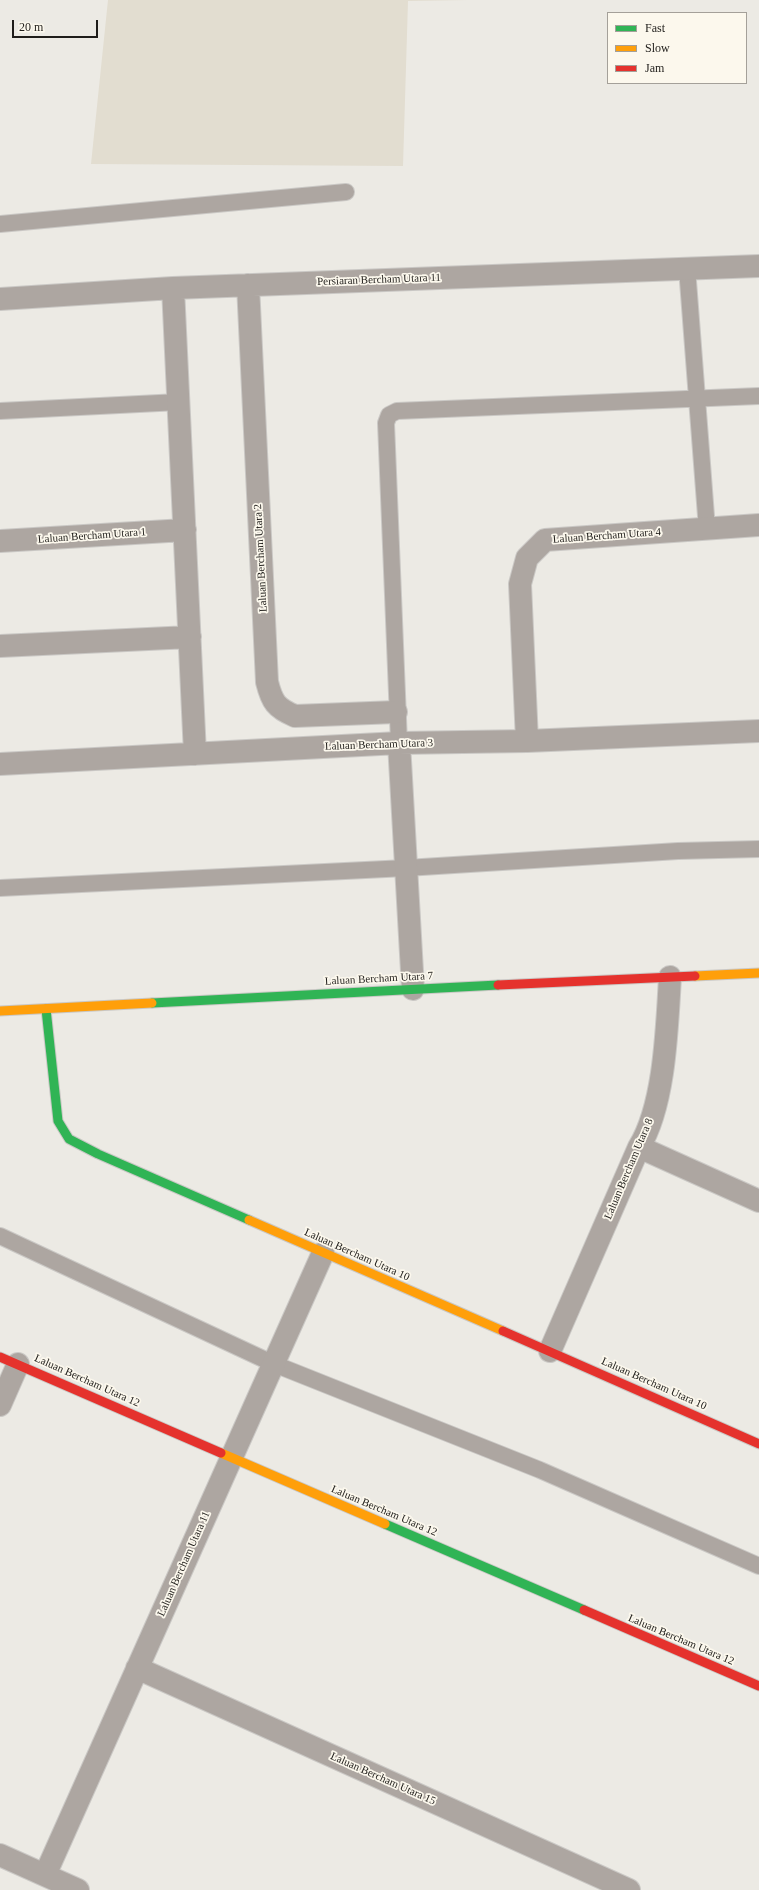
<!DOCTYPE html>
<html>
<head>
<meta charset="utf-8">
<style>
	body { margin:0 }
	#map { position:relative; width:759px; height:1890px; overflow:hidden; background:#eceae4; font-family:"Times New Roman",serif }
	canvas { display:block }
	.legend { position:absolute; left:607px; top:12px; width:140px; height:72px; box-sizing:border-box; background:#fcf8ed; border:1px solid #a4a099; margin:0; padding:5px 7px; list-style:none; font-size:12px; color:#1f1d1a }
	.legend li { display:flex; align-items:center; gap:8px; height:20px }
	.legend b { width:20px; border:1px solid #a4a099 }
	.scale { position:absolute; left:12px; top:20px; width:86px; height:18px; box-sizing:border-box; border:2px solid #1f1d1a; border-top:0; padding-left:5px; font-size:12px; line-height:14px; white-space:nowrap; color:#1f1d1a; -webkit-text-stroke:3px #fcf8ed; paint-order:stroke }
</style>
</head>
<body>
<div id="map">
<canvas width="759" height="1890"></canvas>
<ul class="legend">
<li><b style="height:5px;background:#30b455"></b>Fast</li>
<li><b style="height:5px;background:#ff9f0a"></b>Slow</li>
<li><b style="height:5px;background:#e5322d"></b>Jam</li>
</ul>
<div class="scale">20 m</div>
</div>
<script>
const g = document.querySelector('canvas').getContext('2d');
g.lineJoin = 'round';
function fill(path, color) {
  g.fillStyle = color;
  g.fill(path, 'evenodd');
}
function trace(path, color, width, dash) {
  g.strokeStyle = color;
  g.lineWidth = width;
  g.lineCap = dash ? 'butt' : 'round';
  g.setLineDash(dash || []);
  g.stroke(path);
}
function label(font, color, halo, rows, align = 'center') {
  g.font = font + ' "Times New Roman",serif';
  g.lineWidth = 3.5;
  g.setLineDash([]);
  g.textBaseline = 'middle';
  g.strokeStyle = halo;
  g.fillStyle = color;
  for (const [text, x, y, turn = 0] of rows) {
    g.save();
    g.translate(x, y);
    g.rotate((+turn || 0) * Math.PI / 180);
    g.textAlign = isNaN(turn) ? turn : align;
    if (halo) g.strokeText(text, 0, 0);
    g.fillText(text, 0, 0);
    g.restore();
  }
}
const built = new Path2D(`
	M108,0h360l-60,1 -5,165 -312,-2z`);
const lane = new Path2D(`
	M0,224l346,-32
	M687,268l20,261
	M0,411l179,-9
	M399,743l-13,-320 3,-8 8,-4 362,-15
	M0,888l406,-20 272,-17 81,-2
	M0,1236l274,128 266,106 219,96`);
const street = new Path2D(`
	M248,285l19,397c5,20 9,26 28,34l101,-4
	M173,288l22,466
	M0,299l173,-11 586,-22
	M0,541l185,-11
	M0,646l190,-9
	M527,741l-7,-157 7,-26 18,-18 214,-15
	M399,743l14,246
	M0,764l399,-21 128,-2 232,-10
	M639,1147l120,54
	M550,1351l89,-204c26,-42 28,-120 31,-170
	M0,1405l18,-41
	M137,1668l492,222
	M0,1855l78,35
	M45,1875l278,-622`);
const fast = new Path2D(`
	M152,1003l346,-18
	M46,1009l12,112 11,18 29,15 151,66
	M385,1524l199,86`);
const slow = new Path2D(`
	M695,976l64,-3
	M0,1011l152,-8
	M249,1220l254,111
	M221,1453l164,71`);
const jam = new Path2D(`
	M498,985l197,-9
	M503,1331l256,113
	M0,1357l221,96
	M584,1610l175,76`);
const streetNames = [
	["Persiaran Bercham Utara 11",379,280,-2],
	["Laluan Bercham Utara 1",92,536,-4],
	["Laluan Bercham Utara 4",607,536,-4],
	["Laluan Bercham Utara 2",261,558,-93],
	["Laluan Bercham Utara 3",379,745,-2],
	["Laluan Bercham Utara 7",379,979,-3],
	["Laluan Bercham Utara 8",629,1169,-67],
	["Laluan Bercham Utara 10",357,1255,24],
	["Laluan Bercham Utara 12",87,1381,24],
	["Laluan Bercham Utara 10",654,1384,24],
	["Laluan Bercham Utara 12",384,1511,23],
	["Laluan Bercham Utara 11",184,1564,-66],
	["Laluan Bercham Utara 12",681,1640,23],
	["Laluan Bercham Utara 15",383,1779,24]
];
fill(built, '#e2ddd0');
trace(lane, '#cac8c5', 18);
trace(street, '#cac8c5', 24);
trace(fast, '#cac8c5', 11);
trace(slow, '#cac8c5', 11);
trace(jam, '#cac8c5', 11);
trace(lane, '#ada6a1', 16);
trace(street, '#ada6a1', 22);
trace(fast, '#30b455', 9);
trace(slow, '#ff9f0a', 9);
trace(jam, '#e5322d', 9);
label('11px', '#1f1d1a', '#fcf8ed', streetNames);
</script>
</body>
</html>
